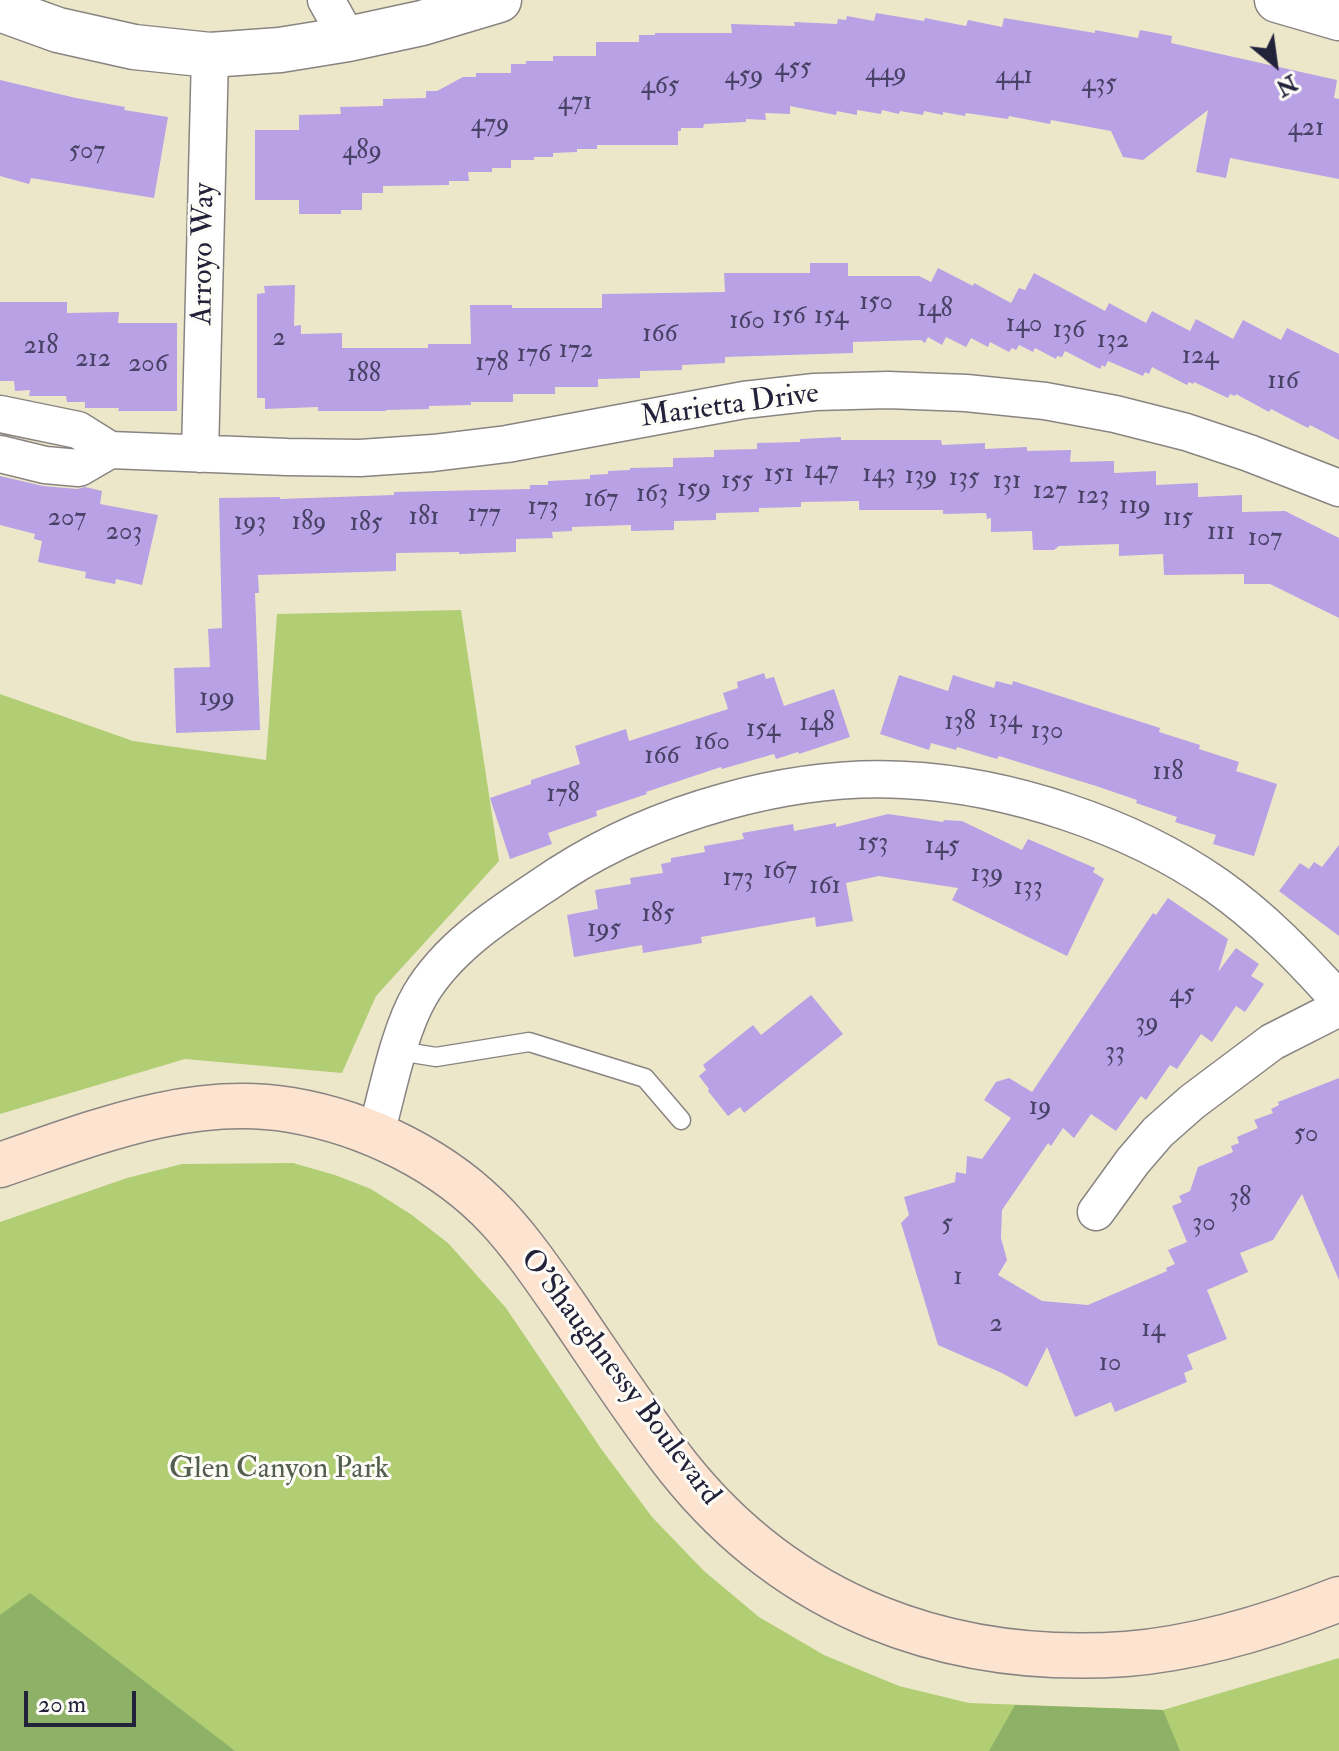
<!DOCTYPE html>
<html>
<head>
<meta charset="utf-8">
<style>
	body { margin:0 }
	#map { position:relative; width:1339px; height:1751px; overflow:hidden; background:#ede7ca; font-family:"IM FELL Double Pica",serif }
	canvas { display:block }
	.north { position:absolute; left:1235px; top:24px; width:80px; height:80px; -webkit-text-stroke:6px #fdfcf7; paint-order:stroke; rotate:151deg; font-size:22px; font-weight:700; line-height:32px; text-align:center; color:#22223b }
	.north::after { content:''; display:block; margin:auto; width:28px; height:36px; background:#22223b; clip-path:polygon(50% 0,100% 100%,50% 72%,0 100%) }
	.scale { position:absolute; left:24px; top:1691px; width:112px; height:36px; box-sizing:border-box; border:4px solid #22223b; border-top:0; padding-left:10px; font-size:24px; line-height:28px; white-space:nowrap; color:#22223b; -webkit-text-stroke:6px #fdfcf7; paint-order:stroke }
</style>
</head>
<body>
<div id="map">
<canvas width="1339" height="1751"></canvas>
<div class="north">N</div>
<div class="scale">20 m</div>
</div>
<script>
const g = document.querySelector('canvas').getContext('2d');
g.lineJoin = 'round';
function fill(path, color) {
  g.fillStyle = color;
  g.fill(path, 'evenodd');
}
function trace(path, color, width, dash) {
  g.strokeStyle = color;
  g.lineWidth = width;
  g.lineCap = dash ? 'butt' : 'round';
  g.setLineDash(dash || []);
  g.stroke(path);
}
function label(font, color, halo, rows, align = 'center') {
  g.font = font + ' "IM FELL Double Pica",serif';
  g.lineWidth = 6;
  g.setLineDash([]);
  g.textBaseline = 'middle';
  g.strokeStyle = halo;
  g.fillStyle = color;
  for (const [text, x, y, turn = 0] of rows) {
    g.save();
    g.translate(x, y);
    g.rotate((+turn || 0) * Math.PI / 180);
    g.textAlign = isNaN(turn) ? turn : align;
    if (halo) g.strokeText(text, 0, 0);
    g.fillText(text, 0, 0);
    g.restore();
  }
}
const green = new Path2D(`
	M461,610l38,251 -123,135 -34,77 -157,-14 -185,55v-420l133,47 133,19 11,-146z
	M293,1163l42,12 36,14 41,26 36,28 58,65 96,142 50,67 52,54 55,46 65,38 75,31 70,17 194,7 176,-52v93h-1339v-529l127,-44 55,-14z`);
const forest = new Path2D(`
	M30,1593l205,158h-235v-136z
	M1015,1705l148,5 17,41h-191z`);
const building = new Path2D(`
	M876,13l48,8 1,-3 41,8 2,-6 34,7 2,-9 91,15v-3l43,8 2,-8 32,6 -1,7 166,37 -3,18 5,1v80l-109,-21 -4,20 -30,-6 12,-62 -65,50 -20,-3 -12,-26 -60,-11 -1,4 -41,-8 -1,3 -42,-6 -1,3 -22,-4v3l-19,-4 -1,4 -23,-4 -1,3 -17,-4 -1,4 -24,-4v5l-20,-4 -1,4 -46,-9v8l-25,-1 1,7 -20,-1v3l-42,2 -1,4h-22v3h-3v14h-81v4h-20v3l-24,1v4h-19v3h-23v8h-19v4h-24l1,9h-20v4l-66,1v7h-21v17h-21v4h-42v-14h-44v-70h44v-15l42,-1 -1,-7 43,-1v-7l43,-1v-7h11l26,-14h13v-4h35v-9h15v-3h27v-5h43v-14h43v-7h16v-2h77l-1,-9 64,2 -1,-4 43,2 1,-5 8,1 1,-4 27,5z
	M0,80l76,18 49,9 -1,3 44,7 -14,81 -123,-20 -2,6 -29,-8z
	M810,263h38v13h71l12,6 7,-14 35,18 1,-3 37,20 8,-15 6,2 9,-17 71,38 4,-8 37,20 6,-12 38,20 6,-12 37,20 10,-19 38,20 6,-12 52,26v86l-29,-15 -2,3 -37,-19 -2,3 -33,-18 -1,2 -5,-2 -2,4 -34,-16 -1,2 -4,-2 -2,3 -35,-18 -3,7 -4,-2 -2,4 -35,-15 -3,6 -3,-2 -2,4 -35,-18 -3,6 -5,-1 -1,3 -21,-11 -2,4 -14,-7 -3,5 -4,-2 -3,4 -19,-10 -2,5 -17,-9 -5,9 -20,-10 -4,8 -14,-8 -3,6 -4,-3 -68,2v11l-128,4v6l-43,2v5l-42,1v7l-42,1v8h-43v7h-42v8h-42v3l-42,1v3l-43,1v1h-68v-4l-53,2v-11h-8v-104l8,-1 -1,-7 31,-1 -1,41 7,-1v9l41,-1v15h86v-4h43l-1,-39h42v3h90v-14l123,-2 -1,-19h86z
	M0,302h67v11l52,-1 -1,11h59v88h-59l1,-3h-34v-6h-18l-1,-6h-37l1,-6 -15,1 -1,-10h-14z
	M841,437v3h100l1,5 43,-2v6l42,-2v4l44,-1 -1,12 44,-1v12l42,-2v14l42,-2v14l44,-2v17l43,-1 54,27v80l-69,-34h-26v-10l-80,1 -1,-21 -44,2v-12l-60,2 -5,4h-21l-1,-19 -41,1v-14l-4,1 -1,-6 -43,1v-4h-84v-9l-58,1v5l-42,1v4l-43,1v7l-42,1v9l-43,1v-6l-59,2v4l-20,1 1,6 -37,1v13l-57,2v-2l-63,1v18l-138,4 1,18h-4l5,137 -84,3 -2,-65 36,-1 -2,-38 14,-1 -3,-130 61,-1v2l114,-4v-3l136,-3v-4h18v-4l42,-2v-4l18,-1v-3l22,-1v-2l43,-1v-9l41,-1v-7l43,-1v-6l43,-1v-3z
	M0,476l43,10 34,3 8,-2 17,4 -2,13 58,11 -16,70 -26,-6 -1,5 -30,-6 1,-6 -48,-10 4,-21 -8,-2 1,-5 -35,-9z
	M764,673l2,6 8,-2 10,29 50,-17 16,48 -51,17 -1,-2 -22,7 -2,-5 -52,15 -1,-2 -75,25 1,2 -51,17 1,5 -49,17 4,11 -42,15 -20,-61 41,-14v-4l49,-16 -5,-18 51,-17 3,12 99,-32 -5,-16 15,-5 -1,-6z
	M899,675l49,16 5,-16 41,13 2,-7 16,4 1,-4 147,47 -1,4 41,13 -1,4 40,13 -3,9 41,13 -23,72 -41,-12 3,-9 -41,-13 2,-5 -41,-14 1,-3 -41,-14 -97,-30 -2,3 -40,-12 -1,3 -25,-7 -2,7 -49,-16z
	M888,814l55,8 1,-2 18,1 60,29 6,-11 67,29 -2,4 11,7 -37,77 -115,-56 6,-12 -79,-12 -33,7 7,38 -37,6 -1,-10 -114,20 1,6 -59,10 -1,-8 -68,12 -7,-42 31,-6 -3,-19 36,-6 -1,-6 33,-5 -2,-9 10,-2v-4l34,-6 -1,-6 40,-7 -2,-6 51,-9 1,7 42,-8v4z
	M1339,845v91l-60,-45 21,-28 9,6 5,-7 8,5z
	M1168,898l60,41 -10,33 18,-24 23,16 -8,12 13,8 -19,28 -9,-6 -24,36 -11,-8 -24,35 -7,-4 -24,35 -5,-4 -25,35 -25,-17 -17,24 -11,-10 -12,18 -3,-3 -46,67 -1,28 6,22 -9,15 44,26 46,4 79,-34 -1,-3 9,-4 -7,-14 19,-8 -15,-36 10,-4 -3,-6 11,-5 8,-24 35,-15 -2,-6 8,-3 -2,-6 21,-9 -4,-8 19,-7 -2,-4 8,-4 -1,-3 61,-24v202l-37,-86 -29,46 -33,13 8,19 -41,18 20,49 -40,16 6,14 -9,4 3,9 -72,30 -4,-10 -36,15 -28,-70 -20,40 -25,-14 -64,-28 -37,-122 8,-8 -5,-18 51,-15 1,-10 10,2 1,-18 15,3 29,-41 -27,-18 12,-18 13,-4 23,14 121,-179 3,2z
	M811,995l32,39 -99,79 -4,-6 -12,9 -20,-25 1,-2 -10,-13 7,-6 -3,-5 50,-40 8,10z`);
const service = new Path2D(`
	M399,1051l37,6 93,-15 116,36 36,42`);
const minor = new Path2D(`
	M326,0l22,39
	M0,414l78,16 32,20 177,7 73,1 73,-5 74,-9 237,-44 71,-8 73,-2 78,3 79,8 70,13 71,18 63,21 90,35
	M0,454l45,11 34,3 31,-18
	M200,454l10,-399
	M376,1133c12,-42 22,-100 44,-138 31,-53 90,-87 140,-121 96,-62 230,-100 344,-94 104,5 226,45 312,105 46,32 85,73 123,115
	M1096,1212l37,-51 25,-29 34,-30 80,-60 67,-34`);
const tertiary = new Path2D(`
	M1277,0l62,18
	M0,9l58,21 76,17 76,8 70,-5 68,-11 74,-16 77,-23`);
const secondary = new Path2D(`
	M0,1165c94,-32 190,-72 291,-55 76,13 154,51 207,108 25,27 46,58 67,88 37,54 73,110 113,161 112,141 271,199 448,187 73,-6 145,-28 213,-55`);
const numberNames = [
	["455",793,69],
	["449",886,74],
	["459",744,77],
	["441",1014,77],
	["435",1099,85],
	["465",660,87],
	["471",575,103],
	["479",490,125],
	["421",1306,129],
	["507",87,152],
	["489",362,152],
	["150",876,303],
	["148",935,310],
	["156",789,317],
	["154",831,317],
	["160",747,322],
	["140",1024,325],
	["136",1069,331],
	["166",660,335],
	["2",279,339],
	["132",1113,341],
	["218",41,347],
	["172",576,351],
	["176",534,355],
	["124",1200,357],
	["212",93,360],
	["178",492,364],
	["206",148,365],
	["188",364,375],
	["116",1283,382],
	["147",821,472],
	["151",779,475],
	["143",879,475],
	["139",921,477],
	["135",964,479],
	["155",737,482],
	["131",1007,482],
	["159",694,490],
	["127",1050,492],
	["163",652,495],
	["123",1093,497],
	["167",601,500],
	["119",1135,507],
	["173",543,508],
	["177",484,515],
	["181",424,518],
	["207",67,519],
	["115",1178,519],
	["193",250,523],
	["189",309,523],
	["185",366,524],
	["203",124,533],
	["111",1221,533],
	["107",1265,539],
	["199",217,699],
	["134",1005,721],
	["138",960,723],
	["148",817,724],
	["154",763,730],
	["130",1047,732],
	["160",712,743],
	["166",662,757],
	["118",1168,773],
	["178",563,795],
	["153",873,844],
	["145",942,847],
	["167",780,872],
	["139",987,875],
	["173",738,879],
	["161",825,887],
	["133",1028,888],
	["185",658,915],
	["195",604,930],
	["45",1182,995],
	["39",1147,1024],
	["33",1115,1053],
	["19",1040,1108],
	["50",1306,1135],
	["38",1240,1199],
	["30",1204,1224],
	["5",947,1225],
	["1",958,1278],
	["2",996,1325],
	["14",1153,1330],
	["10",1110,1364]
];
const streetNames = [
	["Arroyo Way",205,254,-89],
	["Marietta Drive",730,407,-8],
	["O'Shaughnessy Boulevard",619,1378,53]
];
const parkNames = [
	["Glen Canyon Park",279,1471]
];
fill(green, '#b2ce74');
fill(forest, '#8db166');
fill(building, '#b8a1e5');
trace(service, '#888482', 21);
trace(minor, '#888482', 39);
trace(tertiary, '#888482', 47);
trace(secondary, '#888482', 47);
trace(service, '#fff', 18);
trace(minor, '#fff', 36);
trace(tertiary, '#fff', 44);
trace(secondary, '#fde4d1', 44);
label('26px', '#484266', null, numberNames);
label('30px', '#22223b', '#fdfcf7', streetNames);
label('30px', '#545e4f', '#fdfcf7', parkNames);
</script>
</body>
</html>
